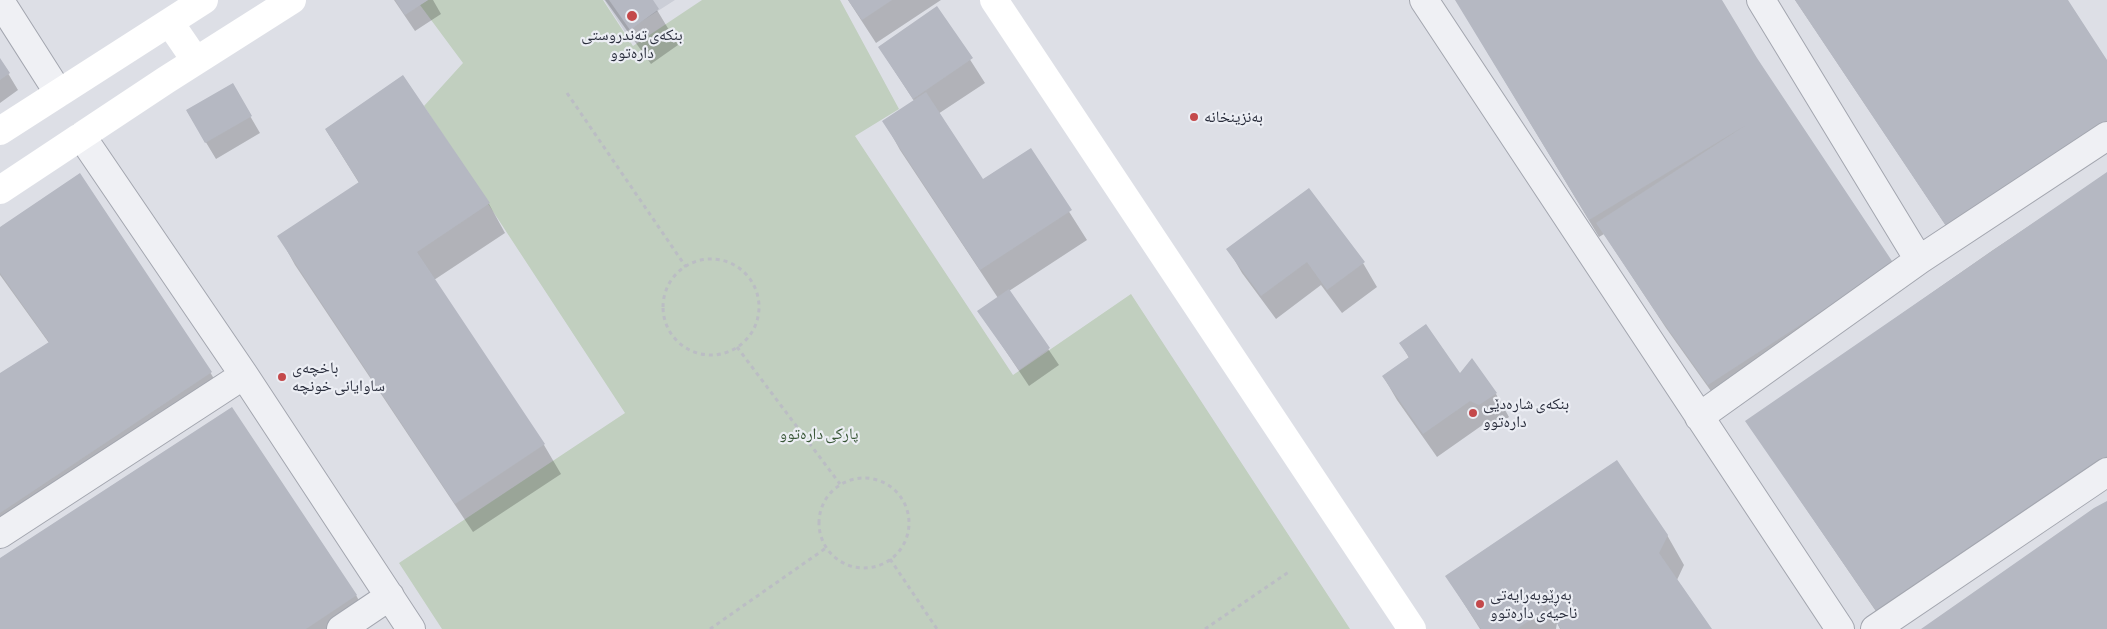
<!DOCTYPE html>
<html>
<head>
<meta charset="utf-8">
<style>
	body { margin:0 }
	canvas { display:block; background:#dddfe6 }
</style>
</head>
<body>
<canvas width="2107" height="629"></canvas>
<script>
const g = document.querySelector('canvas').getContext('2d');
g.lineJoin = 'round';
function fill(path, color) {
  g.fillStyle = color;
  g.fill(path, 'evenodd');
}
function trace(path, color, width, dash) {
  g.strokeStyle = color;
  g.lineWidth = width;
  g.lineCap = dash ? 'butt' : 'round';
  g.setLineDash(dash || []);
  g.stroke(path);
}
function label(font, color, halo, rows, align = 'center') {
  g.font = font + ' "Asap Condensed","Noto Naskh Arabic",sans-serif';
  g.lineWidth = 4.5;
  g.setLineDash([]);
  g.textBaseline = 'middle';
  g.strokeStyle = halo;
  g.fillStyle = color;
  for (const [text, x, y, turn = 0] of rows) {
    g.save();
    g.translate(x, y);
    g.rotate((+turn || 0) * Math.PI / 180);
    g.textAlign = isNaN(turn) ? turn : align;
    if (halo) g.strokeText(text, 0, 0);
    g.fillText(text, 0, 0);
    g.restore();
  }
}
const built = new Path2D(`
	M604,0h71l-50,32z`);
const green = new Path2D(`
	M428,0h175l30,46 69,-46h138l59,109 -44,27 158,239 118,-81 219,335h-908l-43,-66 226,-150 -201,-307 39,-43 -43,-58z`);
const shadow = new Path2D(`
	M394,0h39l8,14 -26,17z
	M605,0h46l27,45 -27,19z
	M848,0h93l-65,43z
	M1456,0h264l36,59 137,206 -175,136 -52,-73 -62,-94 -5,3z
	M1795,0h270l42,63 -148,182z
	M937,8l48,75 -47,31 44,67 48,-31 57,90 -78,51 50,74 -30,21 -50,-75 19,-13 -98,-148 -16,-29 30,-20 -35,-54z
	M0,60l18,30 -18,13z
	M403,76l86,128 16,29 -71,47 110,165 17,29 -88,58 -178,-267 -16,-29 80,-53 -33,-53z
	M232,85l28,48 -44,26 -29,-48z
	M2107,174v307l-219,148 -141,-207 246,-172z
	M1309,190l54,73 14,24 -35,26 -21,-28 -45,34 -34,-46 -14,-24z
	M0,229l210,143 10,17 -220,140v-154l49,-32 -49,-68z
	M1401,344l95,50 13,23 -16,12 -9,-5 -47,33 -40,-57 -14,-24 26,-18z
	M1667,535l17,30 -7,15 33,49h-150l-3,-6 -1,6h-76l-33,-52z
	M0,561l356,34 9,17 -25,17h-340z`);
const building = new Path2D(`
	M395,0h33l-23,15z
	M609,0h44l6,9 -29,21z
	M848,0h44l-30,20z
	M1455,0h267l35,58 137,206 -186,121 -53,-74 -59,-88 150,-98 -157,95z
	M1795,0h273l39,60v63l-159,106z
	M937,6l36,52 -60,41 -35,-52z
	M0,58l10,15 -10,7z
	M403,75l87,128 -73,49 128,192 -90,60 -178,-268 82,-54 -34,-53z
	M233,83l19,33 -47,27 -19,-33z
	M926,92l57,87 48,-31 41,62 -92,60 -98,-149z
	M2107,172v284l-228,159 -134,-194z
	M80,173l132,199 -212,141v-140l49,-31 -49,-69v-46z
	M1309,188l56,74 -38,28 -20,-28 -46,34 -35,-47z
	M1009,289l41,59 -31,22 -42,-59z
	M1426,324l34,49 12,-15 25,35 -18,12 -9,-4 -47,33 -41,-58 27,-19 -10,-14z
	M232,407l125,188 -51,34h-306v-71z
	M1617,460l51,75 -9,18 53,76h-151l-17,-26 -1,8 -26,18h-36l-36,-53z
	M2107,501v128h-186l173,-121z`);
const path = new Path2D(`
	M567,93l119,174
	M663 307a48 48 0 1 1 96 0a48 48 0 1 1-96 0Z
	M737,347l103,137
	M819 523a45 45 0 1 1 90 0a45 45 0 1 1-90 0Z
	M890,559l47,70
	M710,629l116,-81
	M1205,629l85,-58`);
const street = new Path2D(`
	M1424,0l416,629
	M1761,0l158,260
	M0,1l58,91
	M82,137l162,238 167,254
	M1699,417l220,-157 188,-124
	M0,534l244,-159
	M341,629l49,-33
	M1875,629l232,-157`);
const secondary = new Path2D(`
	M994,0l418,629
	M170,23l26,38
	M0,131l204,-131
	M0,190l166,-110 126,-80`);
const markers = [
	[632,16,6,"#c4494b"],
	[1194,117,5,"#c4494b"],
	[282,377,5,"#c4494b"],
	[1473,413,5,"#c4494b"],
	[1480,604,5,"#c4494b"]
];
const poiNames = [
	["بنکەی تەندروستی",632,35,"center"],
	["دارەتوو",632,53,"center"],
	["بەنزینخانە",1204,117],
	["باخچەی",292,368],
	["ساوایانی خونچە",292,386],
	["بنکەی شارەدێی",1483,404],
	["دارەتوو",1483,422],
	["بەڕێوبەرایەتی",1490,595],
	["ناحیەی دارەتوو",1490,613]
];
const parkNames = [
	["پارکی دارەتوو",819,434]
];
fill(built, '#cbced7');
fill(green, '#c1cfbf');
fill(shadow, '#0003');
fill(building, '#b5b8c2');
trace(street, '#a3a6af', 30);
trace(path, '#bbbdc4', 3, [4, 4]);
trace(street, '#eff0f4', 28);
trace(secondary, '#fff', 28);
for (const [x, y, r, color] of markers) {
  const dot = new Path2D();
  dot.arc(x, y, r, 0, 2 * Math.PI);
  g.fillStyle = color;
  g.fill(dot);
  trace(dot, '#eceef4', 2);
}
label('16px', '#282c3b', '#eceef4', poiNames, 'left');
label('16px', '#385636', '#eceef4', parkNames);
</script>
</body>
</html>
